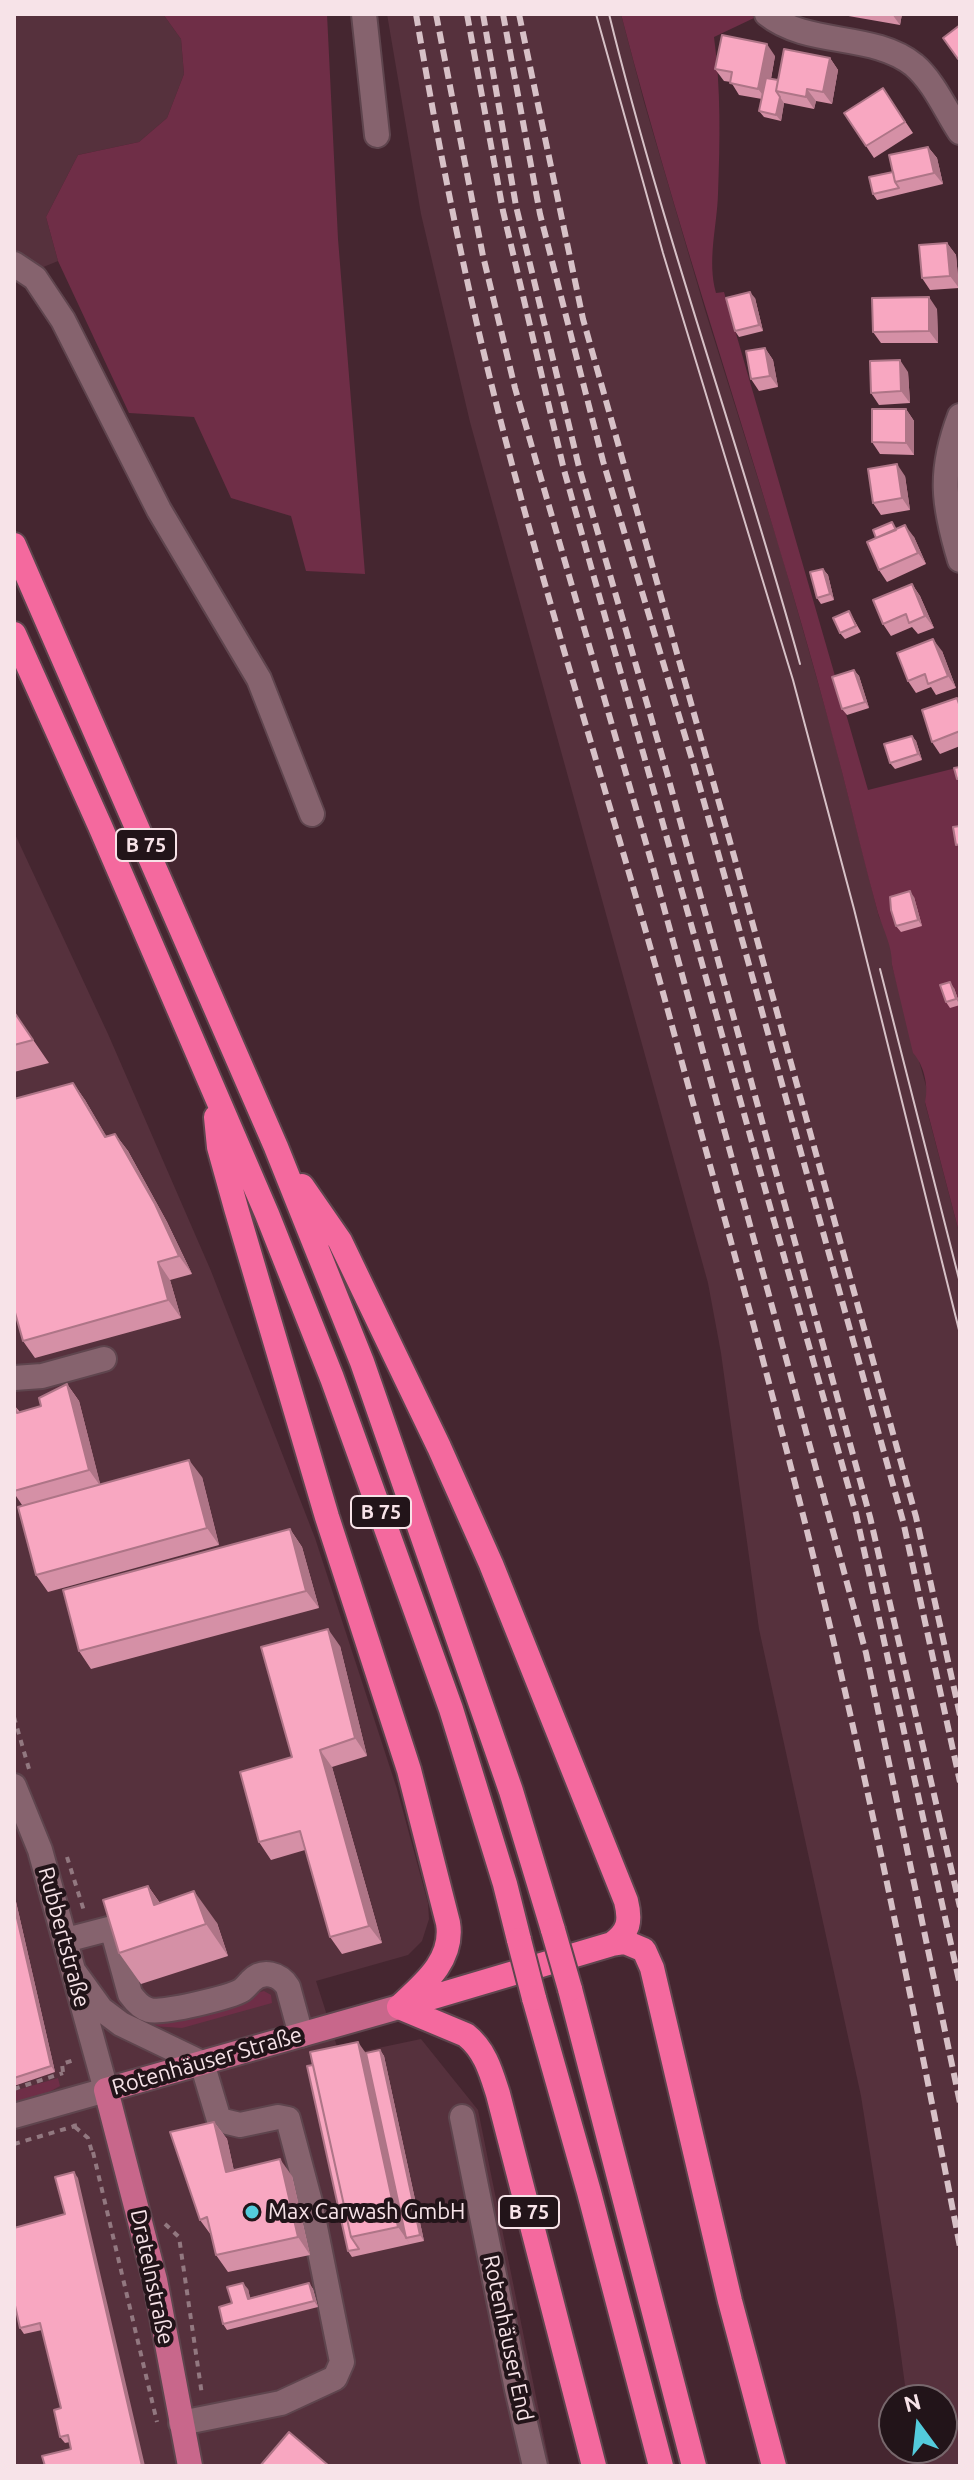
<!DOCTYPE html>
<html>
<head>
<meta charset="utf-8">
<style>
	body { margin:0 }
	#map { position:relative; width:974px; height:2480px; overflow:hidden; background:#452630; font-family:Ubuntu,sans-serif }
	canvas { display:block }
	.frame { position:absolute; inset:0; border:16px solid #f7e3e8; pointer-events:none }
	.north { position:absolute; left:878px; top:2384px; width:80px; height:80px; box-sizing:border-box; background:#221419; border:2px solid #77676c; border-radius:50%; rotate:345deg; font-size:22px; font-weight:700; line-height:32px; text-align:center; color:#f7e3e8 }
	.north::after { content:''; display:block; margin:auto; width:28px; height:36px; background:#53cbdc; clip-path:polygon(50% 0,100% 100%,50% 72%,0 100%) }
</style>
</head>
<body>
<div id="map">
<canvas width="974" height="2480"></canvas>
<div class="frame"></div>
<div class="north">N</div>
</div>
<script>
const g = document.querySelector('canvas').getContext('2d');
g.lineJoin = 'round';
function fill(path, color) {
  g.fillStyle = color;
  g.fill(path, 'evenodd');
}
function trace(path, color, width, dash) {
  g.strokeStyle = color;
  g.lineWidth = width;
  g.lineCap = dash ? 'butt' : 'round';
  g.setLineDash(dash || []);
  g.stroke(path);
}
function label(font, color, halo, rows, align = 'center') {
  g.font = font + ' Ubuntu,sans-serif';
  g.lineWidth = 8;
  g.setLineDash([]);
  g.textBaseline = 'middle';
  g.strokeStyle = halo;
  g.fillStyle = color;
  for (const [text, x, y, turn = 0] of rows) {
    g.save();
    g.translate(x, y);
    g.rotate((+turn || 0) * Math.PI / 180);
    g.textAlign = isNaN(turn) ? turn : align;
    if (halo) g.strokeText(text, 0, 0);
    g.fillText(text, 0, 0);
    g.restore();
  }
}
const built = new Path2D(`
	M14,14h149l18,25 3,35 -17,44 -28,24 -61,13 -32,62 12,44 -22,9 -22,-4z
	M387,14h234l23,88 61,208 75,239 52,183 47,185 9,17 4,17v14l36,128 -3,10 35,133v1230h-46l-1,-18h29v-48h-35l-11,-82 -35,-222 -102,-467 -38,-276 -13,-70 -238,-861 -49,-208z
	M14,832l94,202 103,237 104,267 82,251 31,114 1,16 -7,22 -14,14 -92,26 24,75 81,-17 57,71 72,356h-536z`);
const green = new Path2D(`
	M163,14h164l11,225 27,335 -59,-3 -15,-55 -60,-18 -37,-81 -65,-4 -71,-152 -12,-44 32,-62 61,-13 28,-24 17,-44 -3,-35z
	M621,14h131l2,4 -40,19c7,51 6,105 4,157 -1,33 -11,66 -2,99l8,-1 144,498 92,-23v469l-35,-134c4,-15 -1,-37 -12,-49l-21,-88c0,-20 -8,-33 -14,-52 -13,-47 -24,-94 -36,-141 -65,-255 -155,-503 -221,-758z
	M264,1991l7,4 1,8 -90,25 -30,-2v-7l16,1z
	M58,2078l2,8 -11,6 -33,11 -2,-2v-10z`);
const path = new Path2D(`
	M14,1717l15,52
	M67,1857l18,57
	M63,2072l-1,-8 12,-4
	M14,2089l49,-16
	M75,2127l13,11 4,14
	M14,2144l61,-18 -1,-7
	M93,2152l64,270
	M165,2224l14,13 23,158`);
const minor = new Path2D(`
	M364,14l13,121
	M767,14c41,33 106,18 147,51 20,17 32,46 46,67
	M14,264l21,14 28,42 96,190 100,169 53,135
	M960,416c-21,55 -17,88 0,144
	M14,1378l28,-2 62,-17
	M14,1786l26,64 66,240 -92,26
	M66,1940l46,-12 18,66c5,7 11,14 19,16 13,4 82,-13 93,-20 2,-1 7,-7 9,-9 12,-12 29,-7 37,6l13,48
	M75,1973l26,36 20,15 81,39 17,57 21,5 38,-8 10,2 22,83 32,160 -7,16 -54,25 -100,20
	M462,2117l55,272 18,77`);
const major = new Path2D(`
	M190,2466l-35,-186 -49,-190 293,-83`);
const highway = new Path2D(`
	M14,545l262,602 86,215 149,429 42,139
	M14,634l86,192 167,388 65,164 119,331 54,175 14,56
	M216,1117l3,30 17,61 91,309 82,253 39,153c6,37 -24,61 -49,84
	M302,1186l38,55 99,206 52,117 135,337c5,20 3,31 -14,43
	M570,1989l124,477
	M534,1998l55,194 72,274
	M406,2005l206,-61 13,-2 19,8 8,18 78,333 44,165
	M399,2007l67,28c19,15 25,37 32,59l96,372`);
const tram = new Path2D(`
	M596,14l67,239 130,427 61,229 106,425
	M609,14c54,219 131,432 191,650
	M880,969l80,314`);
const rail = new Path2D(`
	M416,14c16,95 34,190 55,284 54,240 132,475 197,713 51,189 105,378 151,569 53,221 98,444 141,667
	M436,14l47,242 32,132 139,483 212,782 94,450
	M467,14l36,197 61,259 292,1044 104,471
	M483,14l33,192 63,261 88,306 203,744 90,390
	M503,14l37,200 63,247 91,305 209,755 57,261
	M519,14l64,305 151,537 182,661 44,198`);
const highwayBridge = new Path2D(`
	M553,1930l17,59
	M519,1940l15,58`);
const wall = new Path2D(`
	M837,14h65l-2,11z
	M775,56l-4,23 7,1 52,-22 8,12 -6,34 -16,-3 -2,8 -30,-6 -3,18 -17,-4 -5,-6 3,-12 -23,-4 -8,-13 -7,-1 -9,-12z
	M883,88l30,45 -39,25 -8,-12z
	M928,147l9,11 6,26 -66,16 -4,-6 20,-22z
	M947,243l9,12 3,33 -29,2 -8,-12z
	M755,298l8,33 -24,6 -4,-6z
	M937,309l1,34h-57l-8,-11z
	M765,348l8,12 5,27 -19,4 -8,-12z
	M908,372l2,31 -31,2 -8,-12z
	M906,409l8,12v34l-34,-1 -8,-12z
	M905,476l5,34 -29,5 -8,-12z
	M897,529l17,8 12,27 -39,18 -8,-12z
	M823,569l5,6 6,25 -13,4 -4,-6z
	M912,584l8,12 14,32 -16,6 -6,-7 -21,9 -8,-12z
	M849,611l12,21 -16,7 -5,-6z
	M942,651l14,37 -20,7 -5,-8 -15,6 -8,-12z
	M854,670l5,6 10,32 -22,7 -5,-6z
	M957,698l3,4v44l-20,8 -8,-12z
	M912,736l4,5 6,19 -27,9 -5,-6z
	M914,897l8,29 -21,6 -5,-6z
	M954,988l6,17 -10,3 -4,-6z
	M14,1012l35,51 -35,9z
	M73,1083l12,17 21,36 9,-2 13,17 39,71 25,52 -22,6 11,38 -146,40 -12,-17z
	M67,1384l12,17 21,83 102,-7 17,68 -171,47 -12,-17 -14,-70 -8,-12v-88l6,7 21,-6z
	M290,1529l12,18 17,61 -228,61 -12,-18z
	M340,1646l27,110 -35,11 50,176 -40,11 -12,-17 -25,-87 -34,10 -12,-18 33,-85z
	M148,1886l12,17 57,20 11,33 -87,28 -22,-31z
	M14,1893l41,179 -41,14z
	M380,2050l4,6 40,185 -72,16 -4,-6 18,-198z
	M214,2122l13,17 7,32 58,5 18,79 -82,17 -12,-17 -5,-20 -11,-15z
	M78,2178l-7,271 -1,-7 -5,1 -5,-6 1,-29 -19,-78 -18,4 -4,-6z
	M309,2283l4,6 5,18 -91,23 -4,-6 9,-21 16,-14 2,9z`);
const shadedWall = new Path2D(`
	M892,14h10l-2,11z
	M767,44l8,12 -8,44 -9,-11z
	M830,58l8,12 -6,34 -9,-12z
	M807,89l9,12 -2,8 -8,-12z
	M780,97l4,6 -3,18 -5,-6z
	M928,147l9,11 6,26 -9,-11z
	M947,243l9,12 3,33 -9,-12z
	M750,292l5,6 8,33 -4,-6z
	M929,297l8,12 1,34 -9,-12z
	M765,348l8,12 5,27 -8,-11z
	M900,360l8,12 2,31 -9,-12z
	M906,409l8,12v34l-8,-12z
	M897,464l8,12 5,34 -8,-12z
	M905,525l9,12 12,27 -8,-11z
	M823,569l5,6 6,25 -4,-6z
	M912,584l8,12 14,32 -9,-12z
	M933,639l9,12 14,37 -8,-12z
	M854,670l5,6 10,32 -4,-6z
	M912,736l4,5 6,19 -4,-6z
	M910,891l4,6 8,29 -4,-6z
	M950,982l4,6 6,17 -4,-6z
	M73,1083l12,17 32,54 -12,-17z
	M115,1134l13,17 39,71 25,52 -13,-18z
	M158,1262l12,18 11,38 -13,-18z
	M67,1384l12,17 22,86 -12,-17z
	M189,1460l13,17 17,68 -12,-17z
	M290,1529l12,18 17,61 -13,-17z
	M328,1629l12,17 27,110 -12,-18z
	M320,1750l12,17 50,176 -13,-17z
	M148,1886l22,32 -16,-13z
	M194,1891l23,32 11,33 -22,-32z
	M14,1893l41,179 -4,-6 -37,-161z
	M358,2042l12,17 36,179 4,6 -12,-17z
	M380,2050l4,6 40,185 -4,-6z
	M214,2122l13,17 11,51 -12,-18z
	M280,2159l12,17 18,79 -12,-18z
	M74,2172l4,6 67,288h-3z
	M243,2283l5,6 4,16 -4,-6z
	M309,2283l4,6 5,18 -4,-6z`);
const building = new Path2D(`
	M960,25v33l-2,1 -15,-21z
	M722,35l45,9 -9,45 -28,-6 2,-11 -17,-3z
	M784,49l46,9 -7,34 -16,-3 -1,8 -30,-6z
	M766,78l12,2 -2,11 4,6 -4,18 -17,-4z
	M883,88l22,34 -39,24 -22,-33z
	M928,147l6,26 -39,9 -6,-27z
	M893,172l2,10 4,6 -26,6 -4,-17z
	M947,243l3,33 -28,2 -3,-33z
	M750,292l9,33 -24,6 -9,-33z
	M929,297v34l-56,1 -1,-34z
	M765,348l5,28 -19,3 -5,-28z
	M900,360l1,31 -30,2 -1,-32z
	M872,409h34v34l-34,-1z
	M897,464l5,34 -29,5 -5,-34z
	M892,522l4,8 -20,8 -3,-8z
	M905,525l13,28 -39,17 -12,-28z
	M823,569l7,25 -13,4 -7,-26z
	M912,584l13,32 -16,7 -3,-9 -23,10 -10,-24z
	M849,611l7,15 -16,7 -7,-15z
	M933,639l15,37 -20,8 -3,-10 -17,7 -11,-28z
	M854,670l11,32 -23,7 -10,-32z
	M957,698l3,9v24l-28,11 -10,-32z
	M912,736l6,18 -28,9 -6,-19z
	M960,767v11l-3,1 -3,-11z
	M960,826v18l-4,1 -3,-18z
	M910,891l8,29 -22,6 -5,-16 -1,-13z
	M950,982l6,17 -10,3 -6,-17z
	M14,1012l19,28 -19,5z
	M73,1083l32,54 10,-3 40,70 24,52 -21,6 10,38 -145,41 -9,-32v-210z
	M67,1384l22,86 -75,21v-86l3,8 24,-7 -2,-8z
	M189,1460l18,68 -171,47 -18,-68z
	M290,1529l16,62 -227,60 -16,-61z
	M328,1629l27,109 -35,12 49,176 -39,11 -30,-106 -41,11 -19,-70 52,-15 -31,-110z
	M148,1886l6,19 40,-14 12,33 -87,29 -16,-53z
	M14,1905l37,161 -37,12z
	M358,2042l40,185 -47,10 -41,-185z
	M380,2050l40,185 -14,3 -40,-185z
	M313,2065l38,172 8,12 -11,2 -41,-185z
	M214,2122l12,50 54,-13 18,78 -82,18 -9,-38 -7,3 -30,-88z
	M74,2172l68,294h-97l-3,-10 29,-7 -3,-14 -8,2 -6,-27 7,-2 -21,-85 -20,5 -6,-27v-73l51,-14 -10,-37z
	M243,2283l5,16 61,-16 5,18 -91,23 -4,-17 13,-4 -5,-16z
	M289,2432l40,34h-69z`);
const markers = [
	[252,2212,8,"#53cbdc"]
];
const shields = [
	[146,845,60],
	[381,1512,60],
	[529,2212,60]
];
const shieldNames = [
	["B 75",146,845],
	["B 75",381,1512],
	["B 75",529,2212]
];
const streetNames = [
	["Rubbertstraße",64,1937,75],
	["Rotenhäuser Straße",207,2061,-16],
	["Dratelnstraße",152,2277,78],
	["Rotenhäuser End",508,2338,78]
];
const poiNames = [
	["Max Carwash GmbH",268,2212]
];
fill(built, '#56313d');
fill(green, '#6f2e47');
trace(minor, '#5f454e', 28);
trace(major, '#5f454e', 28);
trace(highway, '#5f454e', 28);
trace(path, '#927880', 4, [6, 6]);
trace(minor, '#86636e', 24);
trace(major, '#c8678b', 24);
trace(highway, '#f4699e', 24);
trace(tram, '#d7c1c7', 2);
trace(rail, '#d7c1c7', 6, [12, 6]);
trace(highwayBridge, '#5f454e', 28, []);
trace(highwayBridge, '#f4699e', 24);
fill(wall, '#d590a6');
fill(shadedWall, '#ae7587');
fill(building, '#f8a7c1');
trace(building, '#ae7587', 2);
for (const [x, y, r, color] of markers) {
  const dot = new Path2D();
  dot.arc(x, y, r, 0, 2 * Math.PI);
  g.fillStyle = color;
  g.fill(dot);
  trace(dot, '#221419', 3);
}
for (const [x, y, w] of shields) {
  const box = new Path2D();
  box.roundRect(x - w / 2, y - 16, w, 32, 6);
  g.fillStyle = '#221419';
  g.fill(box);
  trace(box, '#f7e3e8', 2);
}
label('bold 20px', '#f7e3e8', null, shieldNames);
label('22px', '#f7e3e8', '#221419', streetNames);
label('22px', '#f7e3e8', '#221419', poiNames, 'left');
</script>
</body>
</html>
